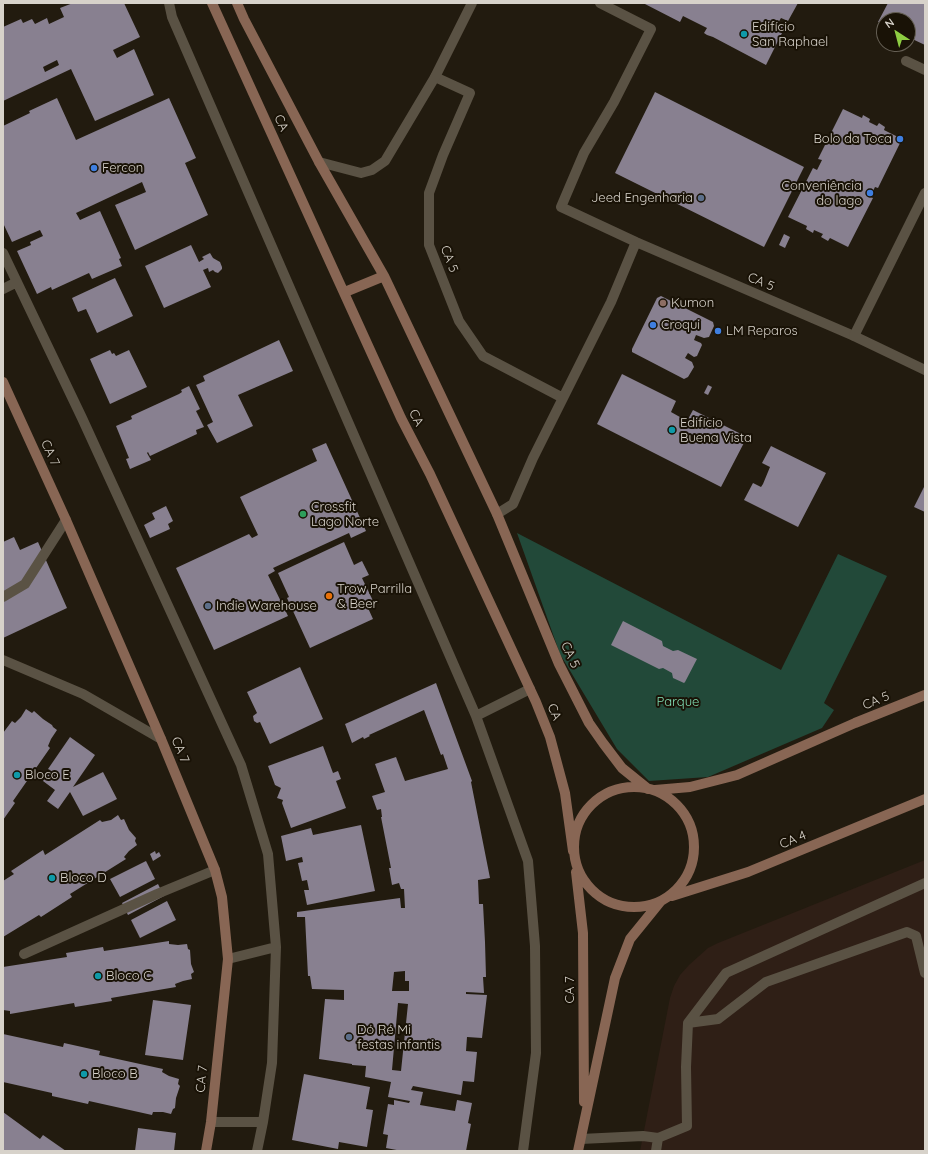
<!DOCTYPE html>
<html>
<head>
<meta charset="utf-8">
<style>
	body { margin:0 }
	#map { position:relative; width:928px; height:1154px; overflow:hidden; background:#221b0f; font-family:Quicksand,sans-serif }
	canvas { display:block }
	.frame { position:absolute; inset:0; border:4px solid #d7d2ca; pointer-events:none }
	.north { position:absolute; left:876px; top:12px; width:40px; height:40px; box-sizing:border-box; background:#191206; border:1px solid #655f54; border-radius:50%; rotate:324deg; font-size:11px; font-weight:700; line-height:16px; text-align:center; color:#d7d2ca }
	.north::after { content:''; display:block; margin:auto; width:14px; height:18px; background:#8ecd42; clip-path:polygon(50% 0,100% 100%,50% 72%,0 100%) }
</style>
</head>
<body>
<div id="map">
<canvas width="928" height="1154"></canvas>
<div class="frame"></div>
<div class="north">N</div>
</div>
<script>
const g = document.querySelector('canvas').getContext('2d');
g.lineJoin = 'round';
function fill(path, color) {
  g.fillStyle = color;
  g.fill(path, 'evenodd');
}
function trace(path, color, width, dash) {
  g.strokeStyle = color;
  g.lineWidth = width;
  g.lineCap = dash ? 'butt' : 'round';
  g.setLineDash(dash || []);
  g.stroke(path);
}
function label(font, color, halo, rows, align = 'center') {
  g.font = font + ' Quicksand,sans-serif';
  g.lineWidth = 4;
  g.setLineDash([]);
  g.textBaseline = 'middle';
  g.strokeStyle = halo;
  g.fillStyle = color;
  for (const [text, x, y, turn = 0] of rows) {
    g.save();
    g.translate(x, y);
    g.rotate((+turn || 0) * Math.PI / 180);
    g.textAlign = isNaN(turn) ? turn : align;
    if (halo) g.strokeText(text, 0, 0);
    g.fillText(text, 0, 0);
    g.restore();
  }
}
const commercial = new Path2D(`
	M925,860v291h-285l30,-153 4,-12 6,-11 9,-10 19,-17 10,-5z`);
const green = new Path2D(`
	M517,533l264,137 57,-116 49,22 -63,127 10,7 -12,18 -114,49 -59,4 -32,-32 -57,-95z`);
const building = new Path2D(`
	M73,3h51l16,34 -27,13 4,8 17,-9 20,46 -59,26 -24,-52 -68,32v-74l18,-8 2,4 9,-4 3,5 12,-6 2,6 15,-7 -4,-9zM57,60l2,5 -14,7 -2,-5z
	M643,3h155l-10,18 -7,-3 -3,5 7,4 -19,38 -53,-28 -6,-2 -3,-2 3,-5 -24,-12 -3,6z
	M888,3h37v42l-17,-8v-17h-24v4l-6,-2z
	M655,92l149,75 -40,80 -149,-74z
	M57,98l19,42 93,-42 27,60 -11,5 23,52 -73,35 -20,-45 31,-13 -4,-10 -66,31 4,7 20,-9 21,47 -2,1 3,7 -30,13 -3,-6 -37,17 -1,-3 -14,7 -20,-43 14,-6 -1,-3 13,-6 -3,-6 -28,12 -9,-19v-97l27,-13 -1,-2z
	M843,109l19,9 1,-3 7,4 -1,3 8,4 2,-3 6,4 -1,3 18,9 -24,49 -3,-1 -5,10 3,1 -25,49 -18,-9 -2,3 -7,-4 2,-3 -9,-4 -1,3 -7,-4 1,-3 -19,-9 25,-49 4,2 5,-10 -4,-1z
	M784,234l6,3 -5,11 -6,-3z
	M191,245l8,17 5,-3 -2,-2 8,-4 3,5 7,4 2,5v2l-4,4 -3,-1 -2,-2 -4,2 -1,-4 -5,2 8,17 -47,21 -19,-42z
	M115,278l18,38 -36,17 -11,-24 -8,3 -6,-14z
	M661,296l52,26 1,4 -5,11 -5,1 -8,-3 -2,5 7,3 1,2 -5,11 -3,1 -6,-4 -3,5 7,4 2,5 -6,10 -4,2 -52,-27v-3l25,-51z
	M279,340l14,31 -55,24 15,31 -36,17 -10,-18 6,-3 -17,-37 9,-4 -2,-5z
	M110,350l2,4 2,-1 2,3 13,-6 18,37 -37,17 -20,-45z
	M622,374l54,27 -5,11 16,9 6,-11 54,27 -26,50 -124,-63z
	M708,385l4,2 -4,8 -4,-2z
	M189,386l11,23 -4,2 8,16 -8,3 1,4 -47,22 -2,-4 -1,1 4,7 -21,9 -4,-10 3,-1 -13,-32 16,-7 -1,-3 48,-22 3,-2 -1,-2z
	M326,443l40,88 -15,7 -2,-5 -76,35 2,3 -7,4 20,41 -74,34 -38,-82 73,-34 3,4 6,-3 -18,-38 77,-36 -5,-12z
	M771,446l55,27 -28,54 -54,-27 9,-17 8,4 2,-3 7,-17 -8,-4z
	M925,485v27l-11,-5z
	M166,506l7,15 -5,3 2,5 -20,9 -6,-13 11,-6 -3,-6z
	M14,537l6,13 18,-8 29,66 -64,30v-96z
	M344,542l10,23 8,-4 7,14 -7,3 13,27 -7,3 5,11 -63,29 -23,-50 2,-1 -11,-24z
	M623,621l39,20 1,5 10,5 5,-1 19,9 -12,23 -1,1 -11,-5 -1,-5 -9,-5 -4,1 -48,-24z
	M300,667l23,52 -53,25 -10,-22 -3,1 -3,-2 -1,-5 4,-3 -10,-21z
	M436,683l36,98 -1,1 19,96 -12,2 1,24h4l2,38 1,35h-3l1,16 -18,-1v2l21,1 -5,43 -15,-1 -1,14 11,1 -3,30 -11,-1 -2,14 -48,-9 -2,4 12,2 -3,13 35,6 2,-11 15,3 -4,20 3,1 -5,27h-64l-16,-3 2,-13 -5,-1 5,-30 6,1v-5l15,3 1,-2 -22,-4 3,-15 -26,-5 1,-11 -14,-1v-1l-33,-5 6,-60 19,1v-10l-32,-1 -2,-13h-2l-3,-59h-8v-5l103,-14 1,10h4l-1,-19h-3l-2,-6 -7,2 -3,-17h2l-10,-51h1l-1,-8 -4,1 -5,-14 13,-4 -10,-28 21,-7 9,24 43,-12 -5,-15 -2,1 -17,-45 -55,25 1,1 -6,3 -1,-2 -11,6 -7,-19zM405,971v10h4v10h-17l2,-19zM398,1003l10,1 -7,67 -9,-1z
	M26,709l6,4 2,-2 9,8 9,6 1,2 4,3 -6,9 -3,7 2,2 -37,53 2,2 -12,17v-87l9,-12 3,2 6,-6z
	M70,737l25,18 -22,32 30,-15 14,27 -34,17 -13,-24 -12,17 -11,-8 8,-11 -12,-9 7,-11 -2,-1z
	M323,746l10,27 5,-2 3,8 -5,2 10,27 -55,20 -9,-25 1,-3 -6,-2 4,-10 -6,-3 -7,-19z
	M118,815l3,5 3,-1 5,11 7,8 -1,3 2,4 -8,6 -5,6 2,2 -56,35 2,3 -31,20 -2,-2 -36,22v-56l11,-7 -3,-3 32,-21 2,5 55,-35 2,2 9,-2z
	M361,825l14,66 -68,14 -3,-15h5l-2,-10 -5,1 -4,-18 5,-1 -1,-5 -16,4 -5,-25 30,-8 2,7z
	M155,851l1,3 3,-2 2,4 -8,5 -3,-7z
	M146,861l9,18 -35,18 -10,-18z
	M158,884l6,12 -36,19 -6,-12z
	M167,901l9,19 -36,18 -9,-18z
	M169,941v3l9,1 9,-1 1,5 2,1 1,14 3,8 -3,2 1,5 -9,2 -8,3 1,3 -65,11 1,3 -37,6 -1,-4 -64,11v-3l-7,-1v-43l64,-10 -1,-4 37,-6 1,4z
	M153,1000l38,5 -8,55 -38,-5z
	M3,1034l60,13 1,-4 36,8 -1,4 64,14 -1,3 7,4 10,3 -1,5 2,2 -4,12 -1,10 -2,1 -2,5 -8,-2h-10l-1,3 -63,-14 -1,3 -36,-8v-3l-49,-11z
	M304,1074l66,13 -4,22 7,1 -6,37 -28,-5 -1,7 -46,-9z
	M3,1112l37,27 3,-4 23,16h-63z
	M138,1128l38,5 -2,18h-39z`);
const lane = new Path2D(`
	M600,3l51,26 -37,73 -30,51 -23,54 75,35 218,94
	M435,77l35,16 -27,62 -14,38v52l30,76 24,35 80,42
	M497,514l16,-10 20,-46 78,-156 25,-60
	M24,954l133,-60 58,-24
	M688,1023l30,-4 48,-37 141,-50 9,4 9,37
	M581,1139l62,-3 15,2 29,-12 -1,-59 2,-44 38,-50 199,-90
	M656,1151l2,-13`);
const street = new Path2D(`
	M169,3l3,14 304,699 52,145 7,85 1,107 -13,98
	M906,61l19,9
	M319,162l42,11 11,-3 13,-9 50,-84 37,-74
	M925,193l-71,143 71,34
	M3,253l79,165 159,347 27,89 8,93 -4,116 -9,59h-52
	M3,289l14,-7
	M3,597l22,-13 41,-64
	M3,660l80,34 78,45
	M476,716l54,-27
	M228,959l48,-12
	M257,1151l6,-29`);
const secondary = new Path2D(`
	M212,3l189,415 29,56 106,228 14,35 15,56 8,58
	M237,3l7,16 75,143 65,114 113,238 62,150 30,59 14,20 19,25 26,21
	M345,292l39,-16
	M3,382l63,138 95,219 54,131 7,27 6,62 -17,163 -5,29
	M574 847a60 60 0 1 1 120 0a60 60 0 1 1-120 0Z
	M655,790l35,-3 47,-12 118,-52 70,-28
	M576,872l7,61 1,169
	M672,896l76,-24 177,-73
	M578,1151l37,-173 15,-39 30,-37`);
const markers = [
	[744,34,4,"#0f9aa8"],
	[900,139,4,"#3f7fe0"],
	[94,168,4,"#3f7fe0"],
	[870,193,4,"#3f7fe0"],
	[701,198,4,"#5c6f8a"],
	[663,303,4,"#8d6e63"],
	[653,325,4,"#3f7fe0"],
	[718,331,4,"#3f7fe0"],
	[672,430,4,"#0f9aa8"],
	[303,514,4,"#2e9e5b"],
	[329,596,4,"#e8710a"],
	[208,606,4,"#5c6f8a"],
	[17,775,4,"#0f9aa8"],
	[52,878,4,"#0f9aa8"],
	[98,976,4,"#0f9aa8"],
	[349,1037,4,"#5c6f8a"],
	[84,1074,4,"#0f9aa8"]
];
const poiNames = [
	["Edifício",752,27],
	["San Raphael",752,42],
	["Bolo da Toca",892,139,"right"],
	["Fercon",102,168],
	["Conveniência",862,186,"right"],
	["do lago",862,201,"right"],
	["Jeed Engenharia",693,198,"right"],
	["Kumon",671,303],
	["Croqui",661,325],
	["LM Reparos",726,331],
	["Edifício",680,423],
	["Buena Vista",680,438],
	["Crossfit",311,507],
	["Lago Norte",311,522],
	["Trow Parrilla",337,589],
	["& Beer",337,604],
	["Indie Warehouse",216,606],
	["Bloco E",25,775],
	["Bloco D",60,878],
	["Bloco C",106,976],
	["Dó Ré Mi",357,1030],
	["festas infantis",357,1045],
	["Bloco B",92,1074]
];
const streetNames = [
	["CA",281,123,65],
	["CA 5",449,259,69],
	["CA 5",761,282,23],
	["CA",416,418,64],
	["CA 7",50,453,65],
	["CA 5",570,655,65],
	["CA 5",876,701,-22],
	["CA",554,712,68],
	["CA 7",180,750,68],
	["CA 4",793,840,-22],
	["CA 7",570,990,-90],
	["CA 7",202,1079,-84]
];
const parkNames = [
	["Parque",678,702]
];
fill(commercial, '#2f1f16');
fill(green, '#224939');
fill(building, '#888090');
trace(lane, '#5a5244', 10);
trace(street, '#5a5244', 10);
trace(secondary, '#886654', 10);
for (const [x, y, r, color] of markers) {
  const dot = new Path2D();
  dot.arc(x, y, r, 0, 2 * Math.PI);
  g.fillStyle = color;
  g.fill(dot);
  trace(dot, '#191206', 1.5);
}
label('13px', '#d7d2ca', '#191206', poiNames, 'left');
label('13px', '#d7d2ca', '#191206', streetNames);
label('13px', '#81dfb6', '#191206', parkNames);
</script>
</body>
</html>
